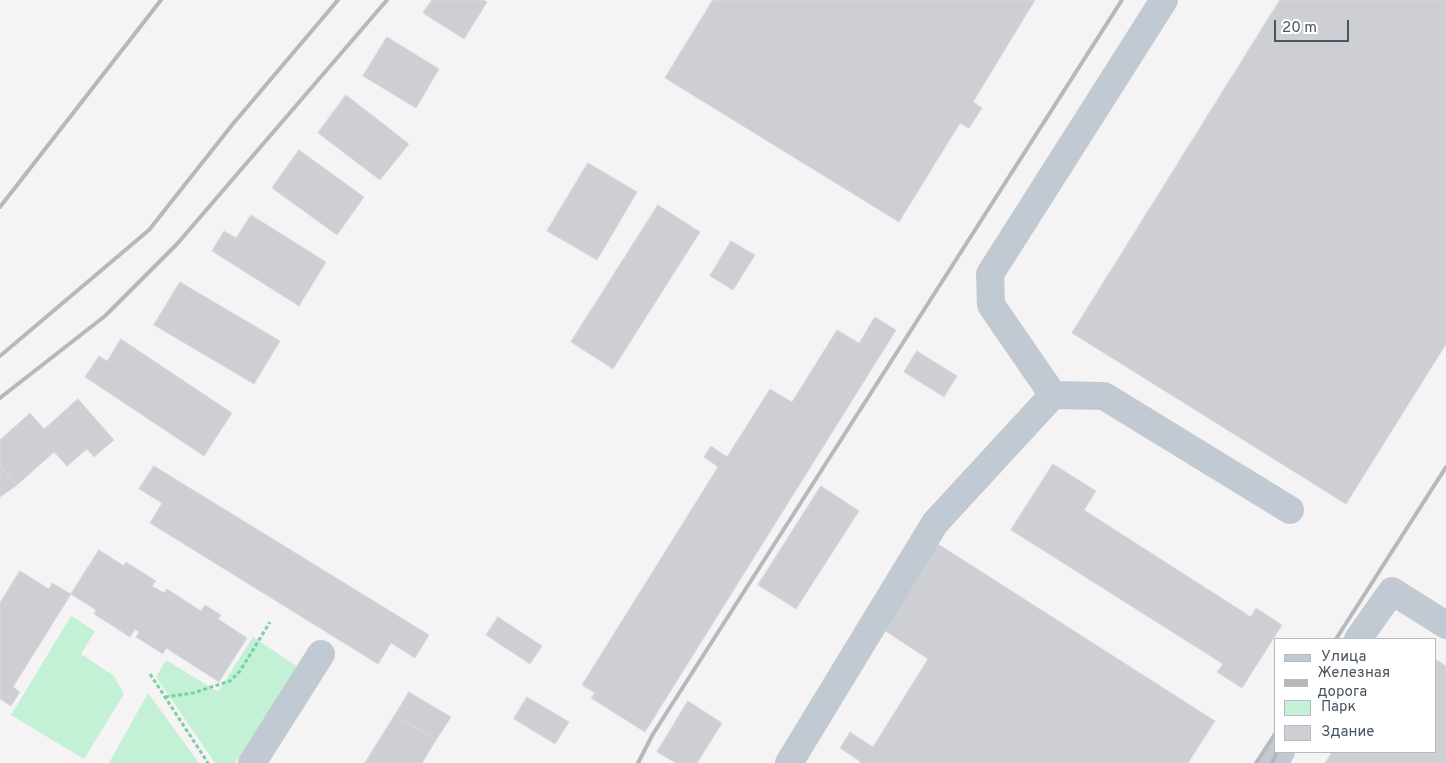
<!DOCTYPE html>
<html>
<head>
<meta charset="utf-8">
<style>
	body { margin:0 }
	#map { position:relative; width:1446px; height:763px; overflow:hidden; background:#f5f3f3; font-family:Overpass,sans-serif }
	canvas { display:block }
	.legend { position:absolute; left:1274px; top:638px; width:162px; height:115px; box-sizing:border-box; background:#fff; border:1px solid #b7bbc0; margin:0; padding:6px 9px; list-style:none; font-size:15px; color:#4a5661 }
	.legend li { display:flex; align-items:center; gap:10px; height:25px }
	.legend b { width:25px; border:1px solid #b7bbc0 }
	.scale { position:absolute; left:1274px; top:20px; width:75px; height:22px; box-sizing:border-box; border:2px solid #4a5661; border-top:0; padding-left:6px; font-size:15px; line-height:18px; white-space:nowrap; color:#4a5661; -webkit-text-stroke:4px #fff; paint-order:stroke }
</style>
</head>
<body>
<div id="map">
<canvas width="1446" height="763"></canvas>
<ul class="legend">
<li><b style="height:6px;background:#c1cad2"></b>Улица</li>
<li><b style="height:6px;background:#b5b8bd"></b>Железная дорога</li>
<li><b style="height:14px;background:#c3f1d5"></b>Парк</li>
<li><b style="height:14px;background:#cdcfd5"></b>Здание</li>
</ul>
<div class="scale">20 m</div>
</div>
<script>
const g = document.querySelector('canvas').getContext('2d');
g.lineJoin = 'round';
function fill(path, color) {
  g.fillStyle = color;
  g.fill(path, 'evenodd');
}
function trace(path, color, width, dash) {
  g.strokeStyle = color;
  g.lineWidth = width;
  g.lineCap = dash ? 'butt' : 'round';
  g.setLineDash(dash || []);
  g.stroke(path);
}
const green = new Path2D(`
	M71,616l24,15 -14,23 33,22 10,18 -40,65 -73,-44z
	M253,637l45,30 -63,96h-20l-59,-86 10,-17 52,32z
	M148,693l51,70h-90z`);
const building = new Path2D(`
	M432,0h52l3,2 -23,37 -41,-26z
	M713,0h322l-62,102 9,6 -13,20 -9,-5 -61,99 -234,-144z
	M1280,0h166v344l-100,160 -274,-171z
	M387,37l52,32 -23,39 -53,-32z
	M346,95l63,49 -29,36 -62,-47z
	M299,150l65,47 -27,38 -65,-47z
	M588,163l49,29 -40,68 -50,-29z
	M658,205l42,27 -87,137 -42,-27z
	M251,215l75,47 -27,44 -87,-55 12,-20 12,7z
	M731,241l24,14 -22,35 -23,-14z
	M180,282l100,59 -26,43 -100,-59z
	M875,317l21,13 -251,402 -54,-34 4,-5 -13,-8 136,-218 -14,-10 7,-11 16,11 43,-68 22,13 45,-72 22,13z
	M121,339l111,74 -28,43 -119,-79 14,-21 8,5z
	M917,351l40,25 -13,21 -40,-25z
	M78,399l36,41 -20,17 -7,-8 -20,17 -13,-14 -37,33 -17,-20v-25l30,-27 14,16z
	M1053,464l43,27 -12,19 167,107 5,-9 26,17 -40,63 -25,-16 6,-8 -212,-134z
	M0,465l17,20 -17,12z
	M154,466l275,169 -14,23 -24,-15 -13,21 -228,-141 12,-20 -23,-14z
	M821,486l38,25 -63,98 -38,-24z
	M938,544l277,177 -27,42h-328l1,-1 -21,-14 10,-16 23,15 55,-88 -44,-29z
	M99,550l25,16 2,-4 30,19 -4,5 12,7 3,-4 34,22 4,-6 16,10 -3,4 29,19 -28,44 -53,-34 -3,6 -27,-17 3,-5 -4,-3 -5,8 -36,-23 2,-4 -25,-16z
	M20,571l29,18 3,-6 19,11 -58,93 7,5 -9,14 -11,-7v-96z
	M498,617l44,29 -12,18 -44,-29z
	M1435,659l11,7v97h-121l7,-11h103z
	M409,692l42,25 -15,23 -41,-25z
	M527,697l42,25 -14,22 -41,-25z
	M688,701l34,22 -25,40h-21l-19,-11z
	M395,715l41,25 -14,23h-57z`);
const path = new Path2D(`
	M150,674l58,89
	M165,697l28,-4 37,-12 10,-10 30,-49`);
const minor = new Path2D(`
	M1053,395l-62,-90 -1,-31 174,-274
	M1358,639l34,-48 54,34
	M252,763l69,-109
	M789,763l146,-240 118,-128 51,1 186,114
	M1273,763l8,-11`);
const rail = new Path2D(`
	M0,207l161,-207
	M0,356l149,-126 83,-105 106,-125
	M0,398l105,-82 72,-72 210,-244
	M1336,639l110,-172
	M638,763l15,-29 469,-734
	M1256,763l19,-29
	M1272,763l5,-11`);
fill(green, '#c3f1d5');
fill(building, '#cdcfd5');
trace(building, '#d7d9de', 1);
trace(path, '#7ad0a6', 3, [4, 2.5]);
trace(minor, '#c1cad2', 28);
trace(rail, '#b5b8bd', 4);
</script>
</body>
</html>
